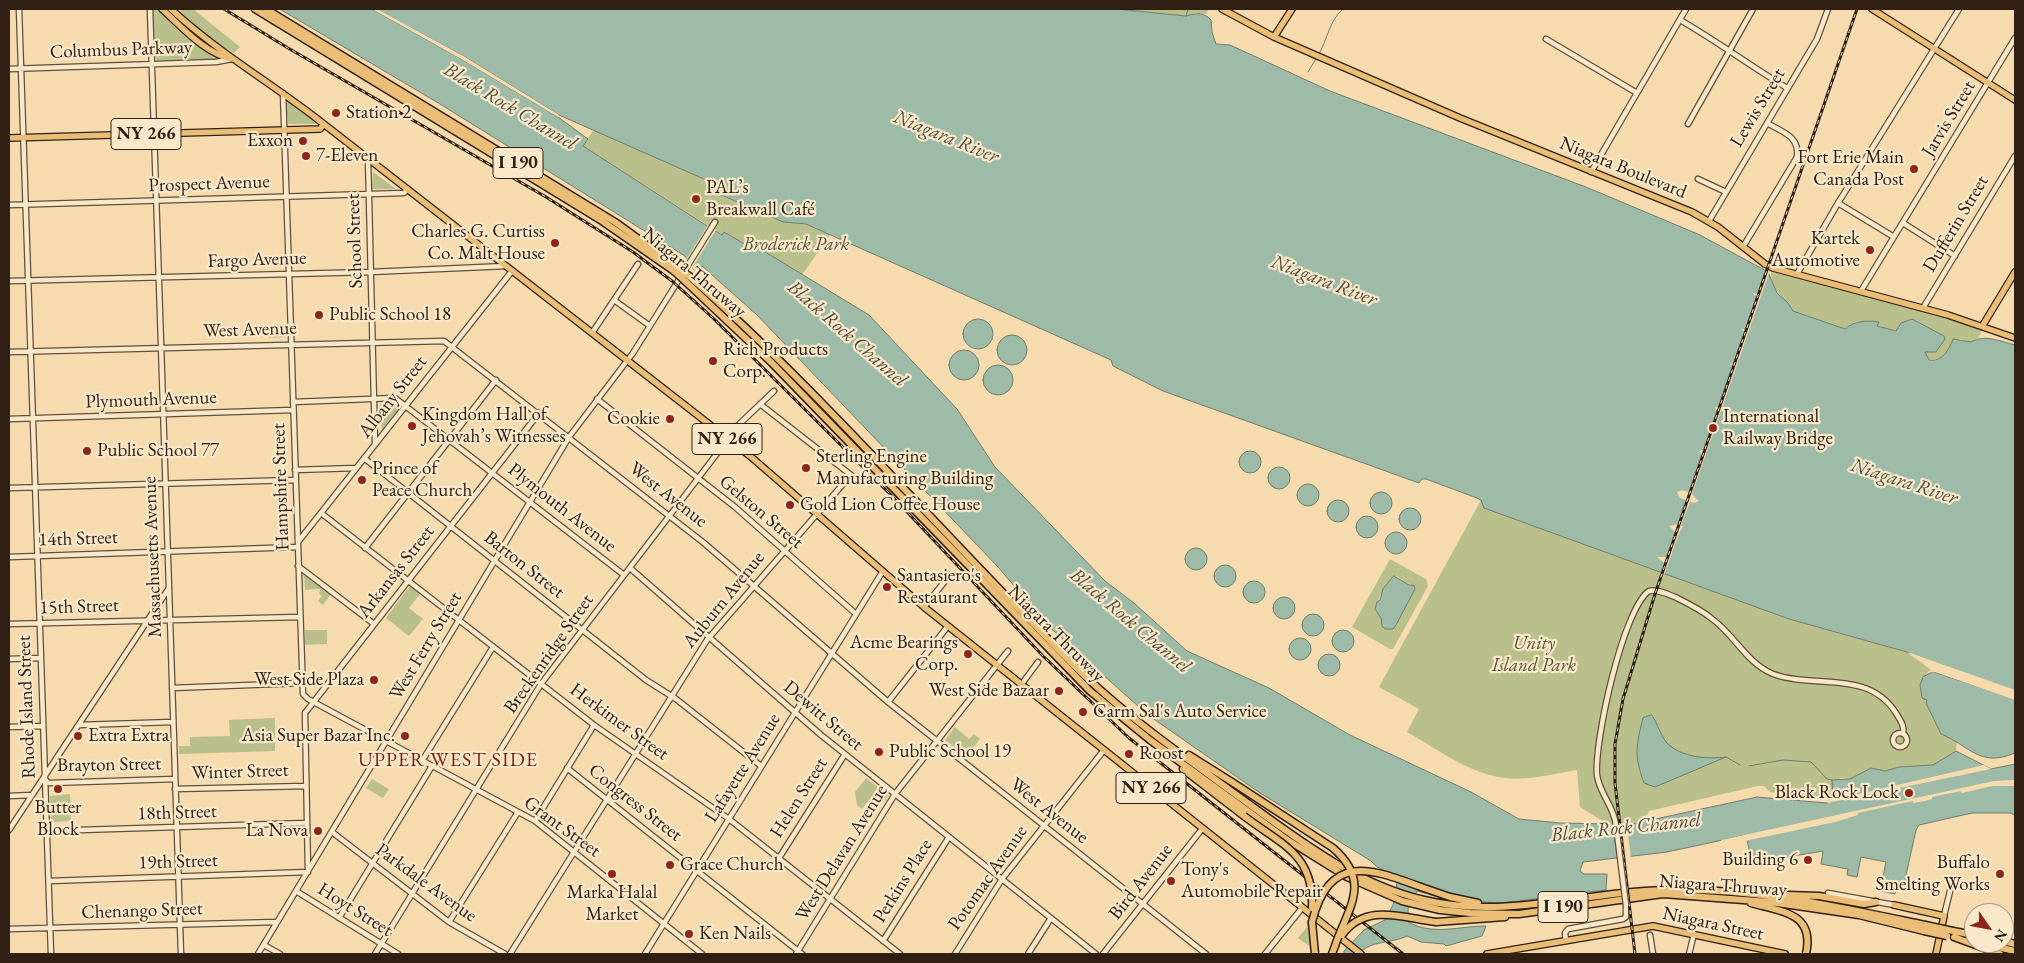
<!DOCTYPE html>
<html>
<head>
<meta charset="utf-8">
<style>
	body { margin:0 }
	#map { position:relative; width:2024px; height:963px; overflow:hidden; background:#f5dbad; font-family:"EB Garamond",serif }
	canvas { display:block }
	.frame { position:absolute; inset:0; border:10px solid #302014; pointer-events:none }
	.north { position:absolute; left:1964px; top:903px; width:50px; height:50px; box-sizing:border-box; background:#f8e8ca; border:1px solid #a89881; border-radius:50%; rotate:123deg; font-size:14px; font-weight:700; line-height:20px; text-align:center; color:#302014 }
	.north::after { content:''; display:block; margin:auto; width:18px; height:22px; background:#8f2418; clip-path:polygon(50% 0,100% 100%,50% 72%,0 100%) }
</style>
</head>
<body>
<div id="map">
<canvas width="2024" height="963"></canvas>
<div class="frame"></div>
<div class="north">N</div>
</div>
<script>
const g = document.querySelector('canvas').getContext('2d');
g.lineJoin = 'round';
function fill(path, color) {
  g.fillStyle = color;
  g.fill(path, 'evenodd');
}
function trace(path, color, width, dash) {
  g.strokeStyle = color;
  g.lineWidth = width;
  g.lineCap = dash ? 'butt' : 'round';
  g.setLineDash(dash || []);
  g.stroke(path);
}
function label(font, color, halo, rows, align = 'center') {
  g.font = font + ' "EB Garamond",serif';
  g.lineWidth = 4.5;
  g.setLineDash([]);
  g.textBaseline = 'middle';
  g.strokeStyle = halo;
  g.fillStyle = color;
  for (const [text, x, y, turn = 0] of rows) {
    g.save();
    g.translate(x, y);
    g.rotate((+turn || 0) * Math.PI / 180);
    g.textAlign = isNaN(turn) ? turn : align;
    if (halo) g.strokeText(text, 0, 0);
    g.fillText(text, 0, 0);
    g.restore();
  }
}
const green = new Path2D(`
	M152,9h6l39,34 23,14v3l-64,1z
	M178,9h15l47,38 -6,6 -24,-14z
	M1116,9h93l-3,5 -10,-1 -10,3z
	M289,101l26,20 1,3h-28l-2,-21z
	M594,129l129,58 -3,8 63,27 22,2 25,11 -28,40 -44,-27 -2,3 -31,-19 -2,3 -140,-89z
	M373,172l23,17h-24z
	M1771,272l213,55 -6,11 -7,4 -11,-3 -19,19 -12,2 -4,-8 19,-16 -32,-17 -9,4 -7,8 -19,-5 2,-4h-23l-11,7 -52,-18 -21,-26z
	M285,324v13l-16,1v-13z
	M394,402l7,5 -19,23 -2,-26z
	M1481,500l3,8 305,111 118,33 27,20 -8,31 15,31 16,6 -1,11 -23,14 -34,2 -14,4 -14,-3 -21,11 -9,-1 -9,9 2,10 -4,1 -60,-6 -6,-6h-6l-109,25 -6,12 -29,5 -34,-21 -3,-37c-16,2 -33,7 -49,8 -46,6 -84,-25 -121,-46l12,-23 -40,-22z
	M1390,559l36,20 2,7 -35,63h-3l-38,-22zM1397,576l9,7 9,2v4l-24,40h-6l-3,-3 -1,-8 -6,-9c5,-13 9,-26 22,-33z
	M306,575l25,19 -8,11 -5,-4 4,-5 -3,-2 1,-5 -15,1 -1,-14z
	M410,586l10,8 -11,14 14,11 -14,17 -23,-18z
	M305,630h22v14l-22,1z
	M275,718v33l-96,3v-8h11v-9l40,-1 -1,-16z
	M955,727l14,12 5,-5 6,5 -14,18 -21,-17z
	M866,778l22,17 -3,6 -10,-8 -13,16 -5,-4 -2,-13z
	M372,779l17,10 -6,9 -17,-10z
	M70,794l1,27 -20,1 -1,-26z
	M1307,920l2,1 4,33h-2l-2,-8 -11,-8 9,-11 -1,-5z`);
const water = new Path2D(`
	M280,9h92l91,51 95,57 30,22 -5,7 121,78 18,11 2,-3 31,18 2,-3 112,68 88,94 38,58 110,114 29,22 53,48 82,37 81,47 121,57 48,27 41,4 47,1 7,4 143,-31 70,6 6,-6 -1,-17 18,-1 21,-11 14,3 14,-4 34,-2 23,-14 35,18 24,-5v52l-4,-3h-39l-53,12 -3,5 -12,54 -7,-2 -2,12 -15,-3 6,-29 -25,-5 -4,20 -10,-2 1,-6 -27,-5 2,-13 -71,12 -6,-28 -79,17 -84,10 -3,9 4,3h23l-1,16 -103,13 -21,-1 -31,-7 -2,5 -32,-9 -9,18v13c26,14 51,4 78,4l-4,10 -36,10 -2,-2 -23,-2 -14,-6c-16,8 -37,4 -48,18h-15v-3l20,-21 21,-10 8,-15 5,-28 -21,-10 -6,-6 -111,-68 -112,-78 -102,-91 -47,-56 -242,-253 -55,-49 -8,4 -9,-14 -245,-152z
	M376,9h740l70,7c11,-3 18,-4 25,4l1,12 4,12 14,1 100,46 256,96 114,48 68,37 9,21 11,10 5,8 52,18c9,-8 22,-9 34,-7l-2,4 19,5 5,-8 11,-4 32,17 1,3 -9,13h-11l4,8c13,2 20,-10 24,-21l18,3c14,-8 29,-1 44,3v346l-108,-39 -118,-33 -305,-111 -3,-8 -4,-2 -51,-19h-4l-3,4 -256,-92 -50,-25 -2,-6 -305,-136 -23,-2 -64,-28 3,-7 -163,-72 -94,-58z
	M963 334a15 15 0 1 1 30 0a15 15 0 1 1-30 0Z
	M997 350a15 15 0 1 1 30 0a15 15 0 1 1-30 0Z
	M949 365a15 15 0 1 1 30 0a15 15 0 1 1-30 0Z
	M983 380a15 15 0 1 1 30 0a15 15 0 1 1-30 0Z
	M1239 462a11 11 0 1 1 22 0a11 11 0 1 1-22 0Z
	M1268 478a11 11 0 1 1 22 0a11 11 0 1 1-22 0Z
	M1297 495a11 11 0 1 1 22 0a11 11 0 1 1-22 0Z
	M1370 503a11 11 0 1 1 22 0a11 11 0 1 1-22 0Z
	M1327 511a11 11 0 1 1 22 0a11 11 0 1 1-22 0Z
	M1399 519a11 11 0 1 1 22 0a11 11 0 1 1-22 0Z
	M1356 527a11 11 0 1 1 22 0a11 11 0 1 1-22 0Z
	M1385 543a11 11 0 1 1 22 0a11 11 0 1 1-22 0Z
	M1185 559a11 11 0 1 1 22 0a11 11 0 1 1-22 0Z
	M1214 576a11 11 0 1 1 22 0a11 11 0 1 1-22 0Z
	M1394,576l15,9h5l1,4 -19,36 -3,4h-8l-3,-3 -1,-8 -6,-9 2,-7 3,-2 3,-11z
	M1243 592a11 11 0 1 1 22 0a11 11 0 1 1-22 0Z
	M1273 608a11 11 0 1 1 22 0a11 11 0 1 1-22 0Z
	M1302 625a11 11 0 1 1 22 0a11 11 0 1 1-22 0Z
	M1332 641a11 11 0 1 1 22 0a11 11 0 1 1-22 0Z
	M1289 649a11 11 0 1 1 22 0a11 11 0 1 1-22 0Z
	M1318 665a11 11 0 1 1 22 0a11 11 0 1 1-22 0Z
	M1934,672l81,27v54c-35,15 -45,-7 -74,-19l-15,-31 1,-3 -5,-2 -2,-13 3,-8z
	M1652,715c5,8 9,21 15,28 15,15 40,16 59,14l-71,30 -11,-4c-10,-27 -8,-38 -1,-65z`);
const pier = new Path2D(`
	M372,9h5l88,48 94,58 -1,2 -95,-57z
	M708,225l8,5 -25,40 -6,-9z
	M1767,268l3,2 -78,224 7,7 -5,2 -4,-1 -9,23 2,2 -4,6 -16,45 -3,-2 4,-13 -7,-6h9l9,-25 -6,-6 9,-2 8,-24 -6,-2 -3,-6 5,-2 7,2 13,-37 -3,-4 4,-1 14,-40 -3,-3h5l14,-41 -3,-2 4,-1 11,-31 -4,-3h5l11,-32 -5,-4 6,1z
	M1908,652l107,38v3l-103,-37z
	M1934,669l81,28v3l-80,-28 -10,1z
	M1984,765l7,4 -164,34 3,-5 12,-3 11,-3 1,3z
	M1994,781l20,-1 1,6h-23l-26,6 -4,1 -1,-2 -29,6v2l-7,2 -12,2v-2l-55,12v2l-23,7 -90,19 -1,-3 -22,4 -1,-2z
	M1627,823l4,36 -12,1 -4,-35z`);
const stream = new Path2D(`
	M1186,16l2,-7
	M1319,54c8,-14 11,-35 24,-45
	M1308,72l9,-15
	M1726,757l14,8
	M1749,766l34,-6 28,2 16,17 5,1`);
const minor = new Path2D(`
	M19,9l32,945
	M150,9l31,945
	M1680,20c37,21 70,46 107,68
	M1546,39l91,54
	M9,69l207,-7 16,-3
	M283,93l20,601 5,5 227,122 167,133
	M1688,124l65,-115
	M368,158l7,286
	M1591,172l95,-163
	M1698,179l28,13
	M1838,203l56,34
	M9,205l395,-12 4,-4
	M1709,221l108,-182 11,-30
	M1903,223l52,33
	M1743,247l54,-90c3,-21 -15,-25 -30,-34
	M1797,274l41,-71 121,-194
	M9,281l362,-9 135,-6
	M1861,291l154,-253
	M614,300l36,26
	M1923,308l92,-152
	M592,333l46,-69
	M9,352l435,-11 260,202 184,159 318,252
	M597,399l138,108 121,107
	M293,402l102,-4 229,177
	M9,419l284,-9
	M364,458l282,222 30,19 85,67
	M295,470l61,-2
	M9,488l286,-8
	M321,513l273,212 135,94 171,135
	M298,542l214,-271
	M365,548l131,-168
	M9,557l288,-10
	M298,566l76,58
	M630,568l191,167 275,219
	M924,607l26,-32
	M9,624l291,-7
	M9,659l32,-1
	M1021,685l17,-23
	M172,688l130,-5
	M888,702l60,-76
	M79,725l94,-3
	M9,727l34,-1
	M1893 740a7 7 0 1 1 14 0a7 7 0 1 1-14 0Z
	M422,761l71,-114
	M567,768l235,186
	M44,779l5,4 126,-4
	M175,789l131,-3
	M9,796l23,-1
	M535,821l59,-96
	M1616,825c-2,-19 -17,-32 -19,-50 -3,-33 26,-166 52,-184 8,-2 18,3 26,6 12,6 25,12 36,21 23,16 35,45 62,56 42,15 95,-5 123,39 4,7 9,13 7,21
	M9,830l160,-242
	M47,831l260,-8
	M332,832l117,90 56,32
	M779,858l66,-104
	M49,881l259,-9 -3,-159 234,-300
	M296,891l102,63
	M1828,893l66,12
	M1944,916l7,-29
	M339,918l93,-152
	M449,922l69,-110
	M9,929l268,-7
	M1650,935l3,19
	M883,941l66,-104
	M1566,941l-1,-8 3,-4 55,-10 3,-2v-12
	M264,945l16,9
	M258,954l311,-517 64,-84 82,-131
	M375,954l166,-270 184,-241 5,-10 44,-42
	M510,954l197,-314 144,-165 -91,-71
	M645,954l238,-383
	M796,954l99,-160 113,-143
	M955,954l47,-75 102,-129
	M1028,954l23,-36
	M1103,954l99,-125
	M1265,954l37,-46
	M1689,954l5,-20`);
const major = new Path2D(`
	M162,9c19,17 44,46 71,50
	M171,9c44,41 97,72 145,109l434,338 174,151 437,347
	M1222,9l52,28 186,81 232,94 26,15 47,37 8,4 175,47 67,23
	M1872,9l143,91
	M1274,37l18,-28
	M9,138l311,-9 4,-5
	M1983,325l32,-53
	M1894,905l50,11 -8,38
	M1487,954l166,-28 132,28`);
const highway = new Path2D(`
	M255,9l347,212 72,50
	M266,9l349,213 62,45
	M689,276c115,101 217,217 324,327 25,24 47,50 73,74 47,44 100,81 152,119 58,42 115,87 186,104 74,18 148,-4 221,-9 94,-7 189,15 280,34
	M685,281l87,82 318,328 60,49 136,99 61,38 55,24 38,9 30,3 49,1 144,-20 107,8 89,13 65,16
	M1189,755l43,27
	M1183,769l61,47
	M1421,887l29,10 28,6
	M1788,895l31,1 45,8 12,-2
	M1751,903c32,9 64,10 55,51
	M1312,922l3,32
	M1436,922l69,-5
	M1953,931l21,4
	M1954,937l46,17
	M2004,941l11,3
	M1980,943l35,8
	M1332,954l3,-8`);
const rail = new Path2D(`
	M224,9l64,39 258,149 87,55 39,29 41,37 178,177 152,161 86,82 274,216
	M1635,954l-20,-171v-39l8,-45 32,-105 202,-585`);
const minorBridge = new Path2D(`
	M1616,825l10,80`);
const highwayBridge = new Path2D(`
	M677,267l12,9
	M674,271l11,10
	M1232,782l101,66c40,35 14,61 2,98
	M1244,816c38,29 70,38 68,92
	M1312,922c17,-69 58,-54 109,-35
	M1925,925l28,6
	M1924,931l23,5
	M1342,935c24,-33 61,-17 94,-13`);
const markers = [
	[336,113,5,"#8f2418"],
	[303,141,5,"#8f2418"],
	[306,156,5,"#8f2418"],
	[1914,169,5,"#8f2418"],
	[696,199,5,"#8f2418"],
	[555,243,5,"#8f2418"],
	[1870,250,5,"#8f2418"],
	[319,315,5,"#8f2418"],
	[713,361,5,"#8f2418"],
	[670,419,5,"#8f2418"],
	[412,426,5,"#8f2418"],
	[1713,428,5,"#8f2418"],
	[87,451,5,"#8f2418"],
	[806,468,5,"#8f2418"],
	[362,480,5,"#8f2418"],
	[790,505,5,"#8f2418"],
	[887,587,5,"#8f2418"],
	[968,654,5,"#8f2418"],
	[374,680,5,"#8f2418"],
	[1059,691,5,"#8f2418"],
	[1083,712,5,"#8f2418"],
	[78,736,5,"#8f2418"],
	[405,736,5,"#8f2418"],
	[879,752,5,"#8f2418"],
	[1129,754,5,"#8f2418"],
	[58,789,5,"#8f2418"],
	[1909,793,5,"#8f2418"],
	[318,831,5,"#8f2418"],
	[1808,860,5,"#8f2418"],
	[670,865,5,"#8f2418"],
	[612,874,5,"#8f2418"],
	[2000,874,5,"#8f2418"],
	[1171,881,5,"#8f2418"],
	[689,934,5,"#8f2418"]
];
const shields = [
	[146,134,70],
	[518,163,50],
	[727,439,70],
	[1151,788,70],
	[1563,907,50]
];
const shieldNames = [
	["NY 266",146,134],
	["I 190",518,163],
	["NY 266",727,439],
	["NY 266",1151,788],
	["I 190",1563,907]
];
const streetNames = [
	["Columbus Parkway",121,50,-2],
	["Lewis Street",1758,108,-59],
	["Jarvis Street",1949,119,-59],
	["Niagara Boulevard",1623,168,22],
	["Prospect Avenue",209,184,-2],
	["Dufferin Street",1956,224,-59],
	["School Street",355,241,-92],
	["Fargo Avenue",257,260,-2],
	["Niagara Thruway",694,273,40],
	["West Avenue",250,330,-2],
	["Albany Street",393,397,-52],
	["Plymouth Avenue",151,400,-2],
	["Hampshire Street",281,487,-92],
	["West Avenue",668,495,38],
	["Plymouth Avenue",562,508,38],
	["Gelston Street",761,512,40],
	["14th Street",78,539,-2],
	["Massachusetts Avenue",153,557,-92],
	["Barton Street",524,565,38],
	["Arkansas Street",396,572,-52],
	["Auburn Avenue",724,600,-51],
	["15th Street",79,607,-2],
	["Niagara Thruway",1056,634,45],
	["West Ferry Street",426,646,-59],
	["Breckenridge Street",549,654,-55],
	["Rhode Island Street",27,707,-92],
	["Dewitt Street",823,716,40],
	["Herkimer Street",619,722,36],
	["Brayton Street",109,765,-1],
	["Lafayette Avenue",743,768,-58],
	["Winter Street",240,772,-2],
	["Helen Street",799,798,-58],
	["Congress Street",635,803,38],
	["West Avenue",1049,811,38],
	["18th Street",177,813,-2],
	["Grant Street",562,827,36],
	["West Delavan Avenue",842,853,-58],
	["19th Street",178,862,-2],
	["Potomac Avenue",988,878,-55],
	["Perkins Place",903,881,-58],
	["Bird Avenue",1141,882,-52],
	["Parkdale Avenue",426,883,36],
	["Niagara Thruway",1723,886,4],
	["Hoyt Street",355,910,32],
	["Chenango Street",142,911,-2],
	["Niagara Street",1713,924,12]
];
const poiNames = [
	["Station 2",346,113],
	["Exxon",293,141,"right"],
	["7-Eleven",316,156],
	["Fort Erie Main",1904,158,"right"],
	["Canada Post",1904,180,"right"],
	["PAL’s",706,188],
	["Breakwall Café",706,210],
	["Charles G. Curtiss",545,232,"right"],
	["Co. Malt House",545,254,"right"],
	["Kartek",1860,239,"right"],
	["Automotive",1860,261,"right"],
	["Public School 18",329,315],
	["Rich Products",723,350],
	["Corp.",723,372],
	["Kingdom Hall of",422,415],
	["Jehovah’s Witnesses",422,437],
	["International",1723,417],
	["Railway Bridge",1723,439],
	["Cookie",660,419,"right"],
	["Public School 77",97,451],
	["Sterling Engine",816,457],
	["Manufacturing Building",816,479],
	["Prince of",372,469],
	["Peace Church",372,491],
	["Gold Lion Coffee House",800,505],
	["Santasiero's",897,576],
	["Restaurant",897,598],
	["Acme Bearings",958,643,"right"],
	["Corp.",958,665,"right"],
	["West Side Plaza",364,680,"right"],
	["West Side Bazaar",1049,691,"right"],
	["Carm Sal's Auto Service",1093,712],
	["Extra Extra",88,736],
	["Asia Super Bazar Inc.",395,736,"right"],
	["Public School 19",889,752],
	["Roost",1139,754],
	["Black Rock Lock",1899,793,"right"],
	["Butter",58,808,"center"],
	["Block",58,830,"center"],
	["La Nova",308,831,"right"],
	["Building 6",1798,860,"right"],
	["Buffalo",1990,863,"right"],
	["Smelting Works",1990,885,"right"],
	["Grace Church",680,865],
	["Tony's",1181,870],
	["Automobile Repair",1181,892],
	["Marka Halal",612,893,"center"],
	["Market",612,915,"center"],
	["Ken Nails",699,934]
];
const parkNames = [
	["Broderick Park",796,245],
	["Unity",1534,644],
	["Island Park",1534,666]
];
const waterNames = [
	["Black Rock Channel",510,107,31],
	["Niagara River",946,137,22],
	["Niagara River",1324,281,21],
	["Black Rock Channel",847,334,41],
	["Niagara River",1904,482,18],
	["Black Rock Channel",1130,621,40],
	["Black Rock Channel",1626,828,-6]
];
const neighbourhoodNames = [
	["UPPER WEST SIDE",448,761]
];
fill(green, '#bac08b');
fill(water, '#9dbba7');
trace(water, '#717d6c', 1);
fill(pier, '#f5dbad');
trace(stream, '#717d6c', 1);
trace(minor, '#614f3a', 7);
trace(major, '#302014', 8);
trace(highway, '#302014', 9);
trace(minor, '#f8e8ca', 4.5);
trace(major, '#eabe76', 5.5);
trace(highway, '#eabe76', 6);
trace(rail, '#302014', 3);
trace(rail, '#f8e8ca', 1, [4]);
trace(minorBridge, '#614f3a', 7, []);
trace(highwayBridge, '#302014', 9, []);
trace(minorBridge, '#f8e8ca', 4.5);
trace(highwayBridge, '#eabe76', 6);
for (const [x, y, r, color] of markers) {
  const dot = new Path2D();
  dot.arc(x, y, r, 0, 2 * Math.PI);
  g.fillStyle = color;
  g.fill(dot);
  trace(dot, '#f8e8ca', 2);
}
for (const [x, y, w] of shields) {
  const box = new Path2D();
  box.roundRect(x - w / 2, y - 15.5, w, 31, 4);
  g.fillStyle = '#f8e8ca';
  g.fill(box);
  trace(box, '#302014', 1);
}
label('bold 18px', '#302014', null, shieldNames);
label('19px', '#302014', '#f8e8ca', streetNames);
label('19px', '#302014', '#f8e8ca', poiNames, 'left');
label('italic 19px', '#595038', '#f8e8ca', parkNames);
label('italic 20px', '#514e40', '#f8e8ca', waterNames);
g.letterSpacing = '1px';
label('20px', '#7a1f14', '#f8e8ca', neighbourhoodNames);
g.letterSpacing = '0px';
</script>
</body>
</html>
